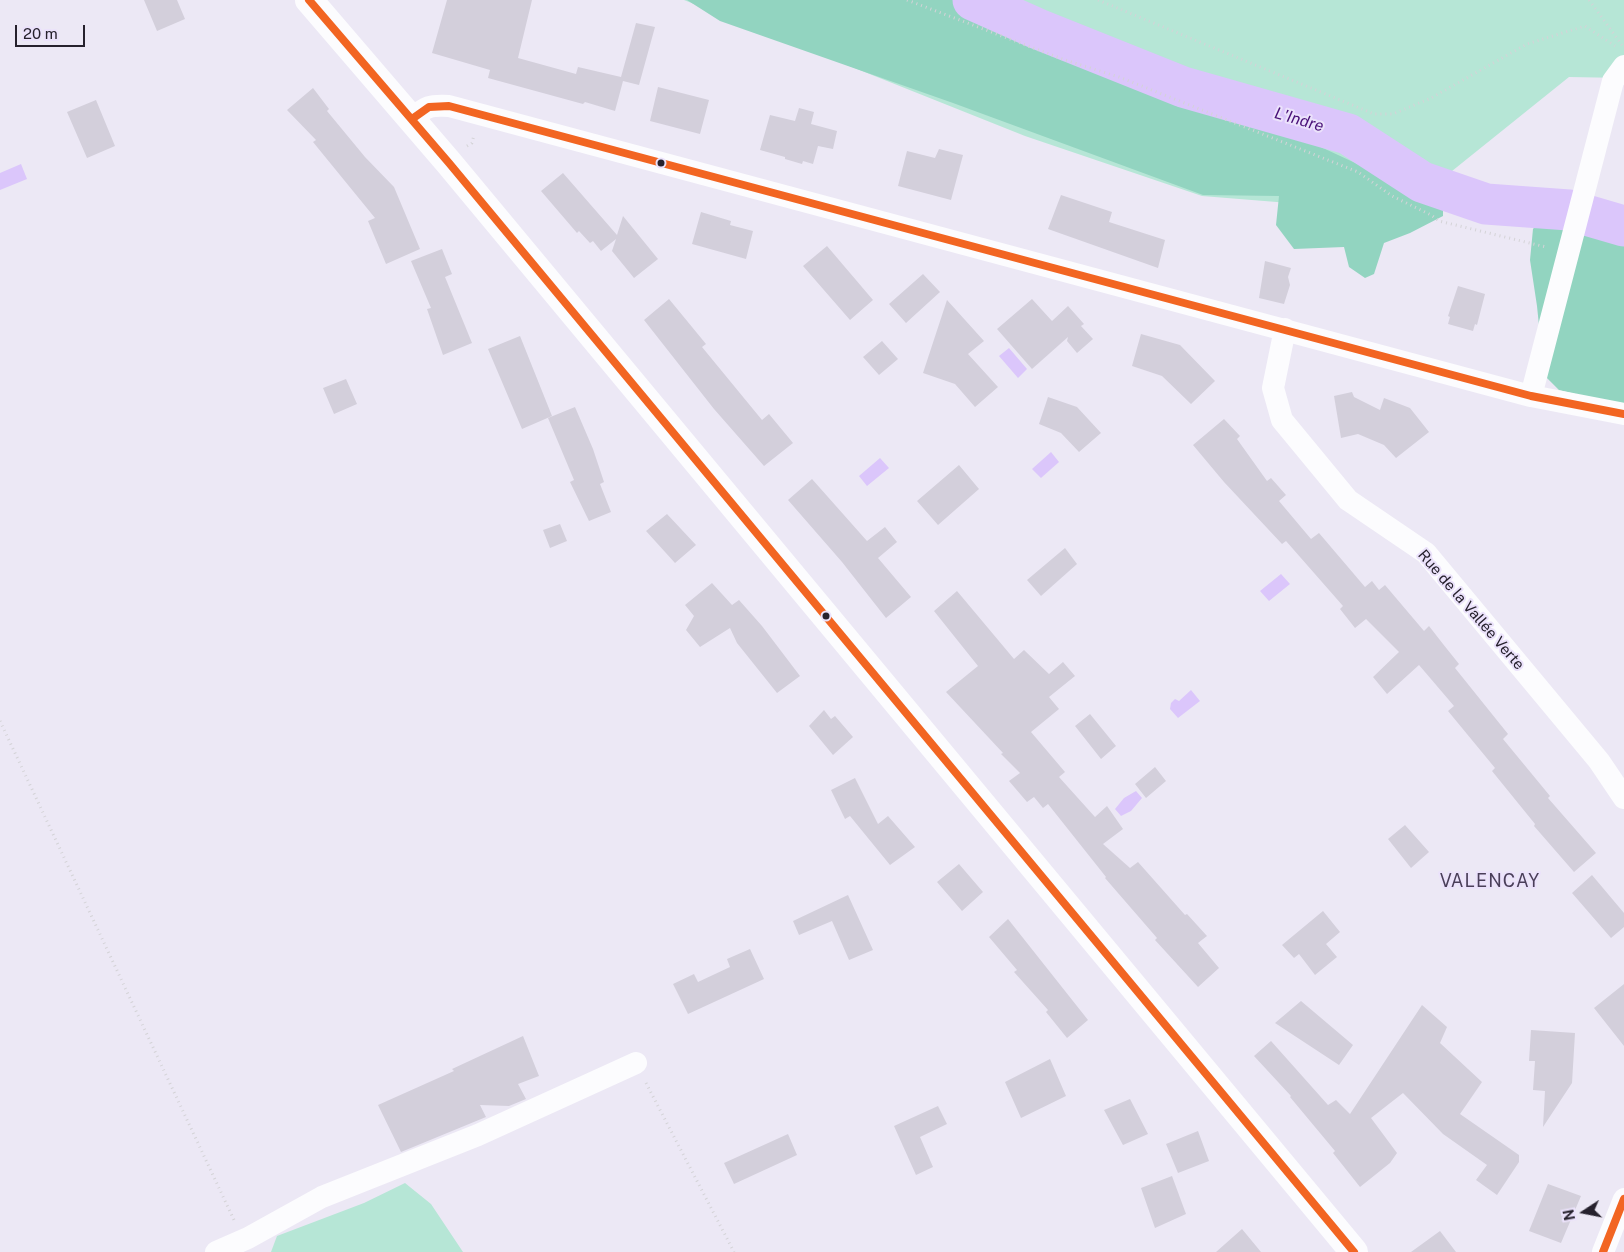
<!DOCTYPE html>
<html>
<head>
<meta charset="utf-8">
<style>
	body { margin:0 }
	#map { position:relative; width:1624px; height:1252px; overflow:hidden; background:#ece8f5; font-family:"Public Sans",sans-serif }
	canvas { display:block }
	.north { position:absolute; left:1559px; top:1187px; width:50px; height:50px; -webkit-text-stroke:4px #ebe2fb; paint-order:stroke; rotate:259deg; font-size:14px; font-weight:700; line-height:20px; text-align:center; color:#26212d }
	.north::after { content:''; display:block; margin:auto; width:18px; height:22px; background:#26212d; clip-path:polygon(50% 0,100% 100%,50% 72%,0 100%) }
	.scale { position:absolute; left:15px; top:25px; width:70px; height:22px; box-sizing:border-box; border:2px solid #26212d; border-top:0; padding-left:6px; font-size:15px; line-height:18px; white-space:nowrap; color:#26212d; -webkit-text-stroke:4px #ebe2fb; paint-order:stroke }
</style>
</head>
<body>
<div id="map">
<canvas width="1624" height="1252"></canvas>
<div class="north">N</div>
<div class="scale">20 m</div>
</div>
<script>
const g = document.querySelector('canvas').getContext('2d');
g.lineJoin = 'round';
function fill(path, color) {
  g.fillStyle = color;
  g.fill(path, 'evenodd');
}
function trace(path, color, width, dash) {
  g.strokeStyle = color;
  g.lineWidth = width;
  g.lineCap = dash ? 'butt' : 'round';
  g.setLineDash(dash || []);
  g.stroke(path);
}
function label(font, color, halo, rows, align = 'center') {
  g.font = font + ' "Public Sans",sans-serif';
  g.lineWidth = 4;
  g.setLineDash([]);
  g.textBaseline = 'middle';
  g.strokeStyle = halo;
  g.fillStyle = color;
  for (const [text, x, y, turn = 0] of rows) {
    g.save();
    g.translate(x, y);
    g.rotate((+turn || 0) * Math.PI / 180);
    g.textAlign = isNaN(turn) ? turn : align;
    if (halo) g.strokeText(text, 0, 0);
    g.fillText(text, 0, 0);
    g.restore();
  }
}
const green = new Path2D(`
	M684,0h940v78l-55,-1 -168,135 -199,-16 -177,-60z
	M405,1183l26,21 32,48h-192l6,-16 87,-33z`);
const forest = new Path2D(`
	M687,0h275l125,56 118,44 105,42 69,32 64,22v20l-33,17 -26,10 -10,31 -9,4 -16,-11 -5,-20 -50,2 -18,-24 3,-29 -76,-1 -250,-92 -233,-82z
	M1547,213l58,17 19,4v172l-65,-16 -15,-15 -7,-69 -7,-46 3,-31z`);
const water = new Path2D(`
	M21,164l6,15 -27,11v-17z
	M1009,348l18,21 -9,9 -19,-22z
	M1051,452l8,10 -18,16 -9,-9z
	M880,458l9,10 -22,18 -8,-10z
	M1281,574l9,10 -21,17 -9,-10z
	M1191,690l9,11 -22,17 -8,-9 1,-6 4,-4 4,2z
	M1136,791l6,7 -11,13 -10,5 -6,-7 9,-11z`);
const river = new Path2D(`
	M973,0l65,29 145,58 165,47 74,48 64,22 83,6 55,16`);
const building = new Path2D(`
	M144,0h33l8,19 -28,12z
	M447,0h85l-14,58 58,16 2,-7 43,10 15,-54 19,4 -16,58 -16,-4 -8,30 -30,-9 -2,2 -95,-26 2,-8 -58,-17z
	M658,87l51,13 -9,34 -50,-13z
	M313,88l16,21 -2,2 38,46 29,30 26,62 -34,15 -18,-43 7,-3 -62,-76 3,-2 -29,-30z
	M96,100l19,46 -28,12 -20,-46z
	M799,108l15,4 -3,12 26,7 -4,18 -15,-3 -5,18 -10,-3 -1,3 -17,-5v-2l-25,-7 10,-35 25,6z
	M939,149l24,6 -12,45 -53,-14 9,-35 28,7z
	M563,173l54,62 6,-19 35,43 -24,19 -22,-27 4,-12 -15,12 -8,-10 -3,2 -11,-12 -2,2 -36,-42z
	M1061,195l51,17 -3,10 56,18 -7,28 -110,-39z
	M701,212l30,9 -1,4 23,6 -7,28 -54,-15z
	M827,246l46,54 -23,20 -47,-54z
	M442,249l10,25 -7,3 27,66 -29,12 -16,-46 4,-1 -20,-47z
	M1265,261l26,7 -3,9 2,8 -6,19 -25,-6z
	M923,274l17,18 -34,31 -17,-19z
	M1458,286l27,8 -8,31 -2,-1 -2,7 -25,-7 2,-7 -2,-1z
	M669,299l37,45 -4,3 60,73 7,-6 24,29 -29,23 -50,-57 -70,-89z
	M1032,299l20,22 16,-15 16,18 -3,2 12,13 -16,14 -10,-12 1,-4 -36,32 -35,-40z
	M947,300l37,41 -16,13 30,33 -23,20 -20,-23 -32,-11z
	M1141,334l39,11 35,36 -24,23 -29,-28 -30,-10z
	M520,336l32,80 -30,13 -34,-80z
	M882,341l16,18 -19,16 -16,-18z
	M346,379l11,25 -23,10 -11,-26z
	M1352,392l2,5 26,13 4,-12 26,10 19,24 -33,26 -12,-13 -26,-11 -17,4 -7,-42z
	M1048,397l29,10 24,26 -22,19 -18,-19 -22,-9z
	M575,407l18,42 11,33 -4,2 11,28 -22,9 -19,-39 4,-2 -26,-62z
	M1224,419l16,17 -3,3 30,42 4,-3 15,17 -7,6 32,38 8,-6 46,54 7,-6 7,9 6,-5 39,46 5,-5 14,18 16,20 -4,4 53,66 -5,5 47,57 -2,2 48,55 -22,19 -40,-46 1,-2 -43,-53 3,-3 -47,-57 6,-5 -35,-41 -32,29 -14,-17 26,-25 -33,-33 -11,9 -15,-19 3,-3 -57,-65 -4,3 -58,-62 -31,-37z
	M959,465l20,24 -41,36 -21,-24z
	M812,479l55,62 18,-14 12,15 -19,16 33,39 -25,21 -44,-56 -54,-62z
	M667,514l29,31 -21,18 -29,-32z
	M560,524l7,17 -17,7 -7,-18z
	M1065,548l12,16 -36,32 -14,-16z
	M712,583l20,22 7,-5 23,26 38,50 -23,17 -40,-50 -7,-15 -30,19 -14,-17 8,-14 -9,-11z
	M957,591l57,68 10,-9 25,24 14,-12 12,14 -26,21 10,12 -28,23 34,40 -6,5 36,40 12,-11 16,23 -20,15 27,24 8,-6 47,53 2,-1 20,22 -9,7 21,25 -21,19 -43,-47 2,-2 -52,-60 1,-1 -58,-73 -5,4 -9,-11 -7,5 -18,-21 11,-8 -19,-19 2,-1 -57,-61 32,-26 -44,-55z
	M824,710l7,9 4,-3 18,21 -20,18 -24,-29z
	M1090,714l26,32 -15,13 -26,-33z
	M1155,767l11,14 -20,17 -11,-14z
	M855,778l23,46 10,-8 27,31 -25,18 -40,-49 -5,3 -14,-29z
	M1405,825l24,27 -18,16 -23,-29z
	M959,864l24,28 -21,19 -25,-29z
	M1592,875l32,38v14l-13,11 -39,-45z
	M848,895l25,55 -24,10 -17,-39 -33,14 -6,-14z
	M1323,911l17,21 -14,12 11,13 -22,18 -16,-21 -5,4 -12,-13z
	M1008,919l80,101 -21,18 -21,-26 2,-2 -34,-38 3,-2 -28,-33z
	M750,949l14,30 -76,35 -15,-30 21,-10 4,8 32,-15 -3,-8z
	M1624,984v62l-30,-38z
	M1301,1001l52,44 -14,20 -64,-42z
	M1422,1005l25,22 -7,16 42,39 -22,32 59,41v7l-22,33 -21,-15 11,-15 -44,-31 -40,-41 -32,25 26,35 -7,10 -30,24 -27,-34 2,-2 -45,-54 1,-1 -37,-40 17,-15 57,64 8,-5 14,14z
	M1531,1030l44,3 -3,50 -29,44 2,-36 -12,-1 2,-29h-6z
	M523,1036l16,40 -21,8 8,15 -17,7 -29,-1 6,12 -85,35 -23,-47 76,-34 -2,-2z
	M1050,1059l16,37 -45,22 -16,-36z
	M1130,1099l18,35 -25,11 -19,-35z
	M938,1106l9,18 -27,13 13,30 -17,8 -22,-49z
	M1198,1131l11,30 -31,12 -12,-29z
	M788,1134l9,21 -63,29 -10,-21z
	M1172,1176l14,38 -31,14 -14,-40z
	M1548,1184l33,12 -20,47 -32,-12z
	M1242,1229l19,23h-45z
	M1440,1231l16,21h-45z`);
const path = new Path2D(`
	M907,0l158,60 54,17 239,95 34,24 39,19 8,6 107,26
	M1098,0l276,114h19l38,-16 96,-54 58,-18 30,20
	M1589,0l33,45
	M467,146l5,-3 2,-8
	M0,721l234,499
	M646,1083l88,169`);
const minor = new Path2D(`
	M412,119c14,-13 18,-14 37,-13l1082,290 93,18
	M1285,329l-12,59 9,32 66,80 78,53 173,208 25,37
	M1531,396l82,-315 11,-15
	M216,1252l32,-14 74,-41 156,-62 158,-72
	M1603,1252l21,-53`);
const tertiary = new Path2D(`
	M309,0l140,163 905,1089`);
const bus1 = new Path2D(`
	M309,0l140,163 905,1089
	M412,119l17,-12 20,-1 1082,290 93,18
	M1603,1252l21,-53`);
const markers = [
	[661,163,4.5,"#26212d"],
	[826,616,4.5,"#26212d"]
];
const streetNames = [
	["Rue de la Vallée Verte",1471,610,49]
];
const waterNames = [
	["L'Indre",1299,120,16]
];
const quarterNames = [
	["VALENCAY",1490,881]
];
fill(green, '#b6e6d6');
fill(forest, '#92d4c0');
fill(water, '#dbc6fb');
trace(river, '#dbc6fb', 41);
fill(building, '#d3cfdb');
trace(path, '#d4d3d7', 3, [1, 4]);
trace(minor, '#fcfcfe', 22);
trace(tertiary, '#fcfcfe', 28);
trace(bus1, '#f26522', 8);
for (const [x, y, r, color] of markers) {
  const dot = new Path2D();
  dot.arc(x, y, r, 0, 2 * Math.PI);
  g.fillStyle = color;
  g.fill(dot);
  trace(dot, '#ebe2fb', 2);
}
label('15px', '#26212d', '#ebe2fb', streetNames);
label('italic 16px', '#491178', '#ebe2fb', waterNames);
g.letterSpacing = '1px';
label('18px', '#4a3f59', '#ebe2fb', quarterNames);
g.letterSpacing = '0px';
</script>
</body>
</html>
